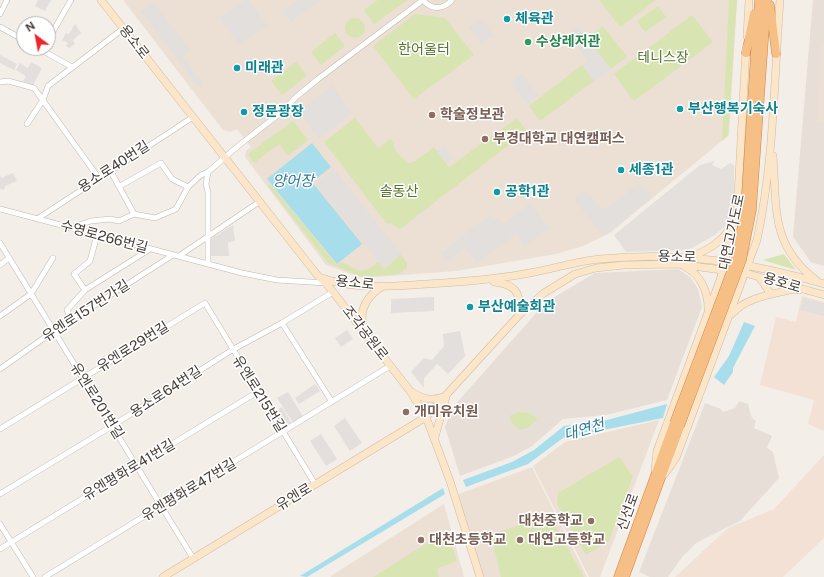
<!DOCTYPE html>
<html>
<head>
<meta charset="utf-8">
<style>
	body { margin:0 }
	#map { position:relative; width:824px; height:577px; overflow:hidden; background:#f3eee8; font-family:"Public Sans",sans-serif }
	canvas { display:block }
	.north { position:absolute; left:16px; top:16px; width:40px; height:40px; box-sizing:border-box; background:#fff; border:1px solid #b5b2af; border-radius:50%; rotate:328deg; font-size:11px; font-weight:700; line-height:16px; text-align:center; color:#463e37 }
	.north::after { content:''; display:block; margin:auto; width:14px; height:18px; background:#ed252c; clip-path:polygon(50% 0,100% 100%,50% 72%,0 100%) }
</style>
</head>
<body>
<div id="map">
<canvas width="824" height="577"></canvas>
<div class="north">N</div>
</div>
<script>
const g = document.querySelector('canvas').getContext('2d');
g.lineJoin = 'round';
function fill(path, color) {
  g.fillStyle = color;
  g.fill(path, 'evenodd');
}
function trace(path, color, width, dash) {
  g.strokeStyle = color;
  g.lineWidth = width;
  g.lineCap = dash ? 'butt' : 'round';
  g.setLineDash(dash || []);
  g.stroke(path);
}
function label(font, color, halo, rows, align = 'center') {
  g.font = font + ' "Public Sans","Noto Sans KR",sans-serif';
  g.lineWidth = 3;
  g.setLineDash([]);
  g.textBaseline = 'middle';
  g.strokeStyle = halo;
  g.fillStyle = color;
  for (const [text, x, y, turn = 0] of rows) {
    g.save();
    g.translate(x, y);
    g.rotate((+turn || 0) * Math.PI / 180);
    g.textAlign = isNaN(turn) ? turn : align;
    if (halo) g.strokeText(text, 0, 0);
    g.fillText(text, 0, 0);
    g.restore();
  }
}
const residential = new Path2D(`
	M813,0h11v266l-13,-4 -18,-25z
	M678,269l12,8 8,12 4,18 -35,93 -61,15 -43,4 -31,27 -18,10 -54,20 -15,-49 8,-20 93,-105 49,-29z
	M739,401l9,3 4,14 4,3 -2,7 18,8 -5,12 6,4 6,26 -39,43 -44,22 -14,14 -14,20h-18l-11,-5 66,-169 16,6 2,3 12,-4z`);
const commercial = new Path2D(`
	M802,296l22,6v129l-16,-7 6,-24 -54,-15 16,-68 20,5z
	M824,455v83l-41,39h-108l53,-49 46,-19z`);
const industrial = new Path2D(`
	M715,161l-3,4 9,4 9,-6 4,2v43l-3,13 -16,14 -27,15 -62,2 -12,-17 86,-70z`);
const education = new Path2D(`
	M123,0h614l-8,135 -119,98 -27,13 -27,8 -100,17 -94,7 -36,-13 -81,-108 1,-6 5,-4 -14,-18 -7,3 -7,-2z
	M822,45h2v78h-7z
	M659,420l-59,157h-11l-56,-111 32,-24z
	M532,467l55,110h-105l-26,-82z
	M444,504l20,73h-133v-1z`);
const green = new Path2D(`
	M378,0h30l-34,24 -10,-14z
	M599,0h57l-36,27z
	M729,0h8l-9,136 -6,5z
	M658,6l8,11 -21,15 -8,-11z
	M415,14l30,4 29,37 -60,44 -41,-53z
	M692,15l21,27 -79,59 -20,-27z
	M345 28a10 10 0 1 1 20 0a10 10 0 1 1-20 0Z
	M603,26l24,31 -16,12 -24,-31z
	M335,33l10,13 -24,19 -10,-13z
	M296,62l11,14 -25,19 -11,-14z
	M582,65l12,16 -54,40 -11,-15z
	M355,118l23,30 13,-10 5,14 12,11 7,-2 19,-14 15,20 68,-49 10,13 -127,98 -9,-6 -4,1 -63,-82z
	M293,121l15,19 -20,16 -9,-12 -25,19 -6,-9z
	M270,184l67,81 5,-3c18,9 19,14 36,0l6,7 17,-14 6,8v5l-8,6 -36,3 -35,-14 -60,-77z
	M784,254l12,16 -33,-10z
	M518,412l12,1 8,6 -10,9 -8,2 -7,-5 -4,-9z
	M619,457l14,19 -24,65 -23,14 -29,-51 1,-11z
	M549,515l35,62h-83l-10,-42z
	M447,531l10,30 -20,8 2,8h-66z`);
const parking = new Path2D(`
	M38,0h13l-6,11 -10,-5z
	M245,0h4l18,25 -28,20 -19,-27z
	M297,0h23l-29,22 -8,-12z
	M153,2l37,48 -8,6 20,27 -4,3 -57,-75z
	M481,18l12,17 -12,9 -12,-17z
	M75,24l6,9 -8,7 2,4 -6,4 -3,-2 2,-3 -6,-3 4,-7 3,1z
	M578,27l33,42 -17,12 -12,-16 6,-4 -20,-27z
	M0,55l17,9 -3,6 -14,-7z
	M31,62l11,6 -9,17 -10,-4 3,-5 -10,-6 4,-7 8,5z
	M522,74l16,21 -11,9 -16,-21z
	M332,86l20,27 -33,25 -20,-26z
	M444,146l9,12 -7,5 -9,-12z
	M334,169l67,85 -17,14 -68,-84z
	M13,173l4,8 -12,5 -1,4 -4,-1v-14l1,3z
	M640,182l12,15 -43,35 -6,3 -29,-36 11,-9 17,20 11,-5z
	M530,204l19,24 -24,17 -9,-11 -39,29 -12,-15 -17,13 -7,-8 49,-38 4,5 3,-2 6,6z
	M233,225l2,16 -7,1 1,14h-20v-16z
	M434,297v14l-43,2v-14z
	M803,298l21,5v13l-24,-6z
	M347,330l6,9 -12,8 -6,-9z
	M460,331l5,25 -17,18 -11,-10 -13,14v10l-13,-16 13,-14 8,2 12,-14 -1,-12z
	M315,384l5,7 -21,13 -4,-6z
	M288,392l16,26 -10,6 -17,-26z
	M282,407l10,17 -9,6 -10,-17z
	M345,418l17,25 -12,8 -16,-25z
	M321,434l16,25 -11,7 -16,-25z`);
const water = new Path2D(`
	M312,143l19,24 -19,15 50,62 -25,20 -70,-85z
	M744,322l11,4 -22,42v4l-9,13 -10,-8 15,-21z
	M667,404l-4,14 -100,20 -35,26 -62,23 -3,-7 49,-18 22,-12 30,-24 43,-6z
	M443,488l2,6 -138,83 -7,-1z`);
const minor = new Path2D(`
	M423,0c8,10 20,10 29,0
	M0,14l7,-14
	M0,27l24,13
	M48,40l23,-40
	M38,48l34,19
	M0,82l8,-1 26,7 64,89
	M27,124l16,-24 5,-14 76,-58
	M110,170l24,44
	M120,186l41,-23 11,16 16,8
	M0,209l242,64 35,7 49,3
	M37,219l156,-102
	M70,228l21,-7 19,-2 9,2 15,-7 21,4 21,-9 12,-22 13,-12 7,-3 30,-26 45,-35 13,-14 22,-18 105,-79
	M0,243l193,315
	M179,256l80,-54
	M208,264v-72l-2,-8 2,-12
	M0,265l9,-7
	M85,290l-11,-16 16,-13 7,-26
	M0,316l31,-22 22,-36
	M71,320l-4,-10 18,-20 65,-41
	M282,323l50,79
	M0,369l54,-38 119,-76
	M0,429l205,-126 110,181
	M0,494l112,-68 120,-76 50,-27 51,-31
	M0,524l33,53
	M0,549l259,-158
	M45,577l345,-211`);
const secondary = new Path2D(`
	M101,0l217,276 8,7 84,108 16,26 24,64 30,96
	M747,36l2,-36
	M773,156c4,51 -3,89 43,124
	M690,256c17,-4 34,-16 42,-31
	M685,267c15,7 23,24 23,41
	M759,277l12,17
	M322,278c33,12 70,8 105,6 36,-2 72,-5 108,-12 21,-4 43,-11 65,-13 79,-8 148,3 224,25
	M494,282c21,2 26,10 27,31
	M732,314c14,-17 42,-20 62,-25l5,1
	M364,329c-6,-19 3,-33 19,-43
	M412,392c11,7 19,9 31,5
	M435,437l11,-40
	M655,470l2,-19 63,-171 17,-66 9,-166
	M664,475l12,-17 81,-218c17,-79 17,-160 23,-240
	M163,577l263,-160 95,-104 23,-20 31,-19 21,-6 28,-3 53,-1 68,9 79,22`);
const trunk = new Path2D(`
	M770,5l6,49
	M746,53l8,-39
	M755,54l4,-54
	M763,54l4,-54
	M618,577l56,-154
	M625,577l55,-151`);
const trunkBridge = new Path2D(`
	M674,423l62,-165 9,-49 10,-155
	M680,426l62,-166 10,-50 11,-156`);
const markers = [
	[507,19,4,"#0f9aa8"],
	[528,42,4,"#2e9e5b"],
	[237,68,4,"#0f9aa8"],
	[680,109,4,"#0f9aa8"],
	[244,112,4,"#0f9aa8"],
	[432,115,4,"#8d6e63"],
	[485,139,4,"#8d6e63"],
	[621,170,4,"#0f9aa8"],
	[497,192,4,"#0f9aa8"],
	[470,307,4,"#0f9aa8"],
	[406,412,4,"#8d6e63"],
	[591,521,4,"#8d6e63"],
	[421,540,4,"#8d6e63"],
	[520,540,4,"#8d6e63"]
];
const cultureNames = [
	["체육관",515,19],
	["미래관",245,68],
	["부산행복기숙사",688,109],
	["정문광장",252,112],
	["세종1관",629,170],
	["공학1관",505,192],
	["부산예술회관",478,307]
];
const streetNames = [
	["용소로",134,42,52],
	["용소로40번길",114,167,-33],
	["대연고가도로",732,232,-78],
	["수영로266번길",104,237,15],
	["용소로",677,257,2],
	["용소로",355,283,6],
	["용호로",782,283,16],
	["유엔로157번가길",86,311,-33],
	["조각공원로",365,333,52],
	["유엔로29번길",133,347,-32],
	["용소로64번길",166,392,-33],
	["유엔로215번길",259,394,58],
	["유엔로201번길",97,401,58],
	["유엔평화로41번길",129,470,-31],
	["유엔평화로47번길",189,490,-31],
	["유엔로",294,497,-31],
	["신선로",628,512,-70]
];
const leisureNames = [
	["수상레저관",536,42]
];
const parkNames = [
	["한어울터",424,50],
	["테니스장",663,58],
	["솔동산",399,192]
];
const educationNames = [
	["학술정보관",440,115],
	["부경대학교 대연캠퍼스",493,139],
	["개미유치원",414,412],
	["대천중학교",583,521,"right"],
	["대천초등학교",429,540],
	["대연고등학교",528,540]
];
const waterNames = [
	["양어장",293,181],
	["대연천",584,430,-16]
];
fill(residential, '#e7dfd7');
fill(commercial, '#f4e1d5');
fill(industrial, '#e6e0dd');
fill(education, '#ebe0d3');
fill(green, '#d8e5b3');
fill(parking, '#e2dfdd');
fill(water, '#a8ddec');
trace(minor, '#c1b7ae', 6);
trace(secondary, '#d3bb9d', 8);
trace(trunk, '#d48341', 9);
trace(minor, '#fff', 5);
trace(secondary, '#fbe6ca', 7);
trace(trunk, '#f6bf86', 8);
trace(trunkBridge, '#d48341', 9, []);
trace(trunkBridge, '#f6bf86', 8);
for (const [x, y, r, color] of markers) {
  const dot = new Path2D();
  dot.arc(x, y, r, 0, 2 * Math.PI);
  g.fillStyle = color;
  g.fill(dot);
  trace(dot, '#fff', 1.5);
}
label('bold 14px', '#0d838f', '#fff', cultureNames, 'left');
label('14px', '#463e37', '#fff', streetNames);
label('bold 14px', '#27864d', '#fff', leisureNames, 'left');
label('14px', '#56752e', '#fff', parkNames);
label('bold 14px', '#785e54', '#fff', educationNames, 'left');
label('italic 15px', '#307d95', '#fff', waterNames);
</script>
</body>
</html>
